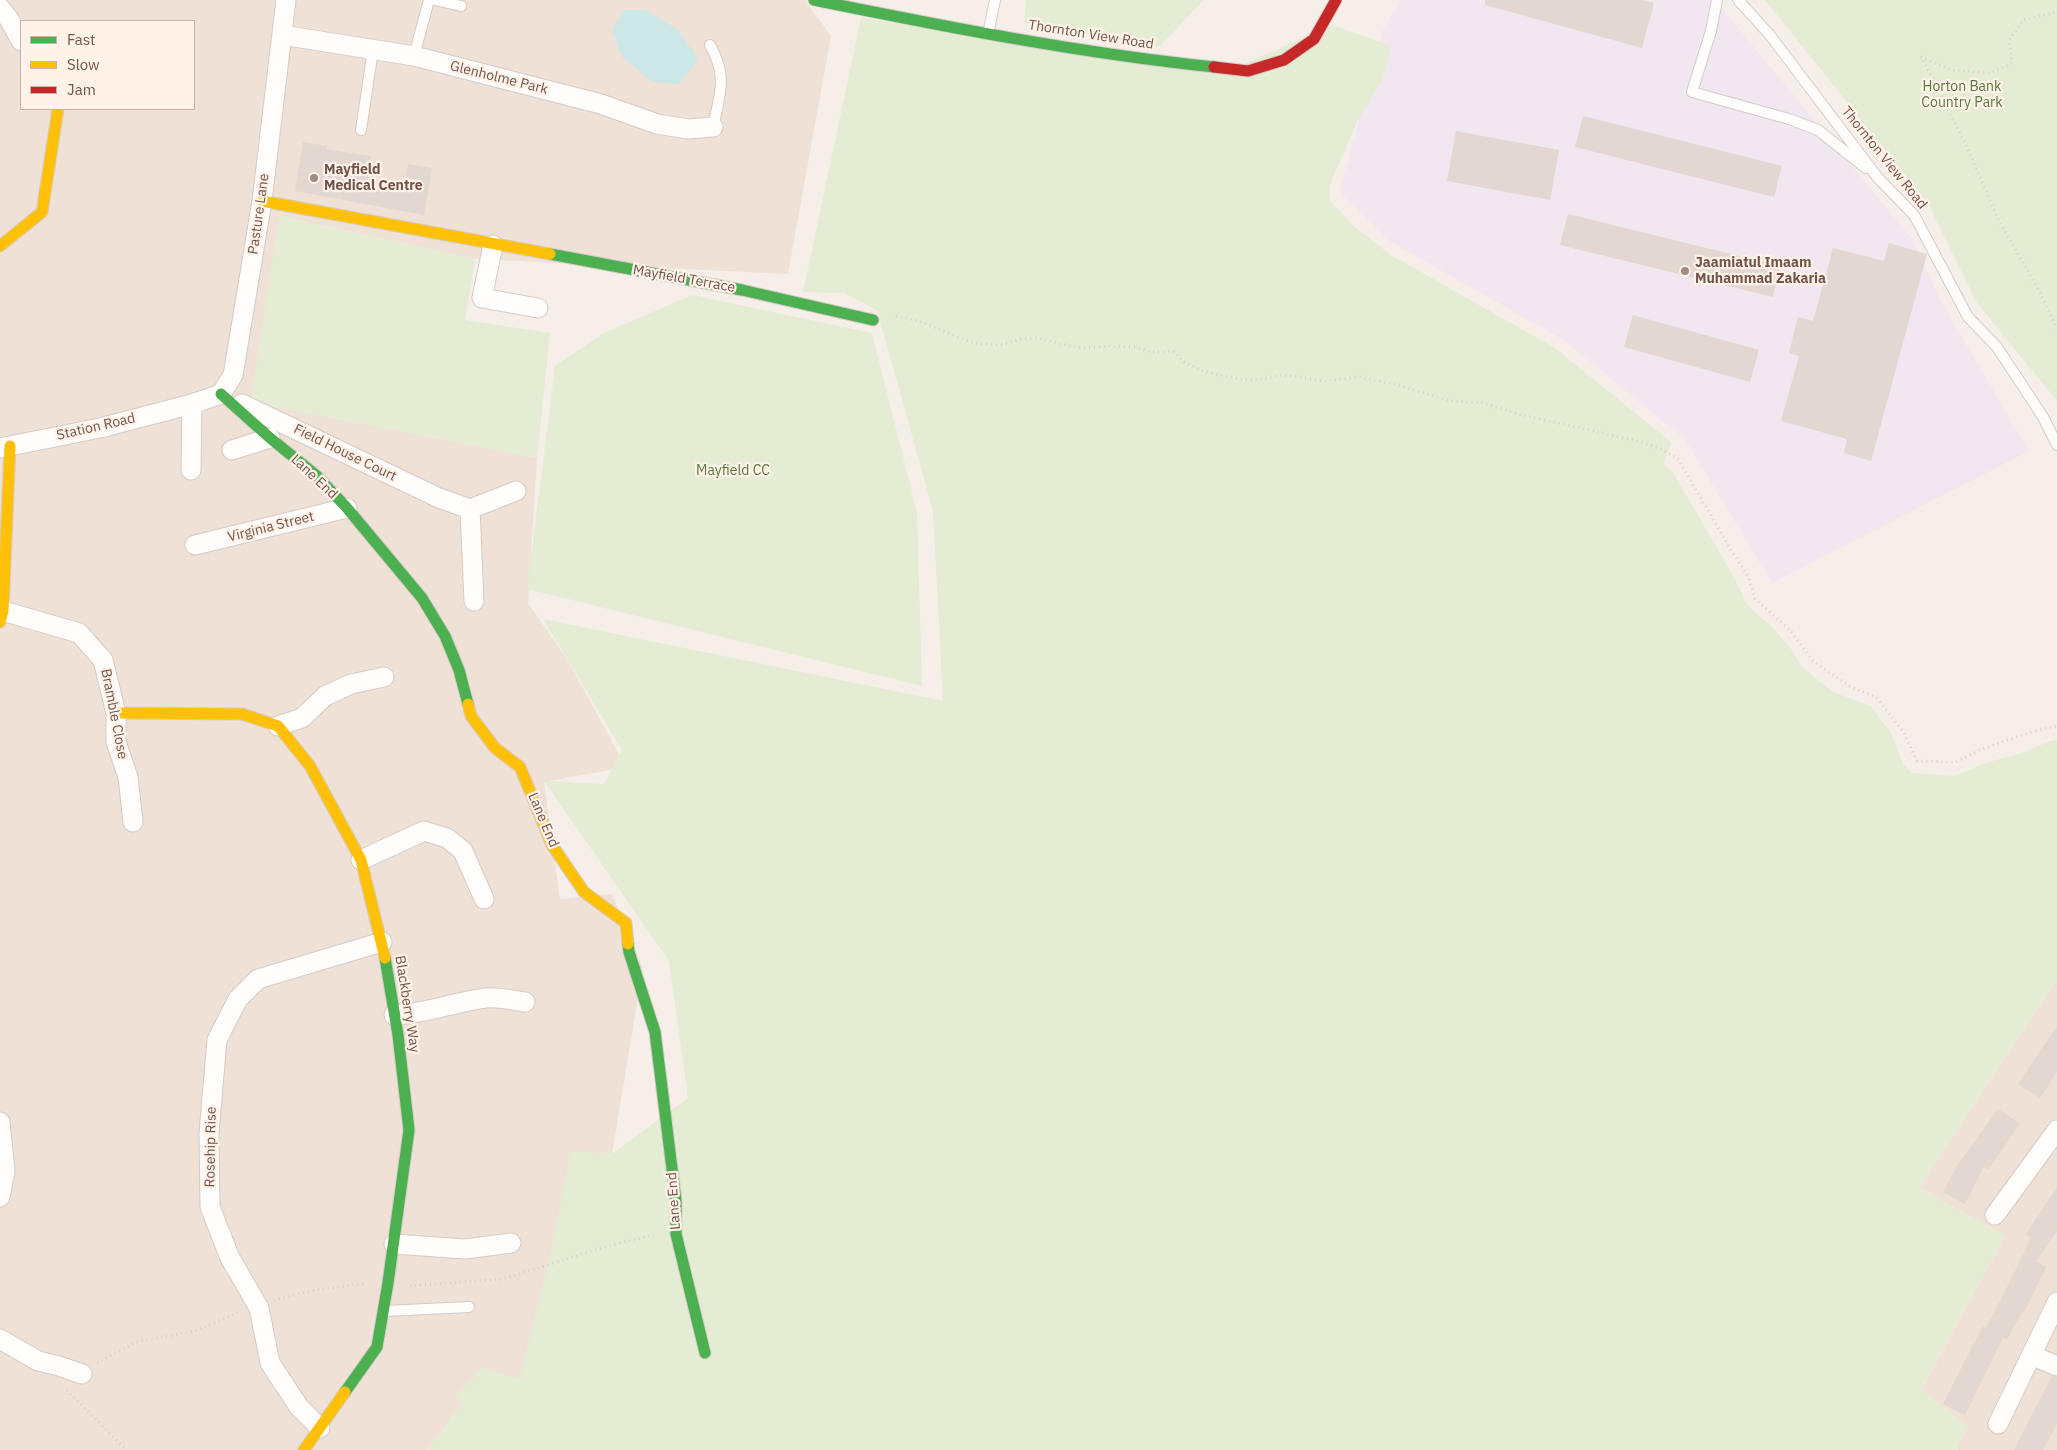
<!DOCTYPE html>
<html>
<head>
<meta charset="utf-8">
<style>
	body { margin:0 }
	#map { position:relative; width:2057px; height:1450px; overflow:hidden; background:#f6efe9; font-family:"IBM Plex Sans",sans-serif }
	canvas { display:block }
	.legend { position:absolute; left:20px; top:20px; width:175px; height:90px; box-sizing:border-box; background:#fff3e9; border:1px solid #c7b3a9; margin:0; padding:6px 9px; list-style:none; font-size:15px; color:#735349 }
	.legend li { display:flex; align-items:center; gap:10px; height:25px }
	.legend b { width:25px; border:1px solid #c7b3a9 }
</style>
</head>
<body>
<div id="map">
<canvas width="2057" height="1450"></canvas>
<ul class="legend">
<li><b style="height:6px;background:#4caf50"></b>Fast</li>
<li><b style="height:6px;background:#ffc107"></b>Slow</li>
<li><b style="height:6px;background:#c62828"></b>Jam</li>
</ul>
</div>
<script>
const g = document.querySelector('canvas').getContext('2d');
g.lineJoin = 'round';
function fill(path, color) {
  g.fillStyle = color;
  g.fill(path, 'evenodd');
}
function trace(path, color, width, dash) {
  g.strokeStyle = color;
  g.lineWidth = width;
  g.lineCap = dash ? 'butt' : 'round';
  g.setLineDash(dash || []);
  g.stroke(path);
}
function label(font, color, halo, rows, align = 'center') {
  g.font = font + ' "IBM Plex Sans",sans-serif';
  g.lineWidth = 4.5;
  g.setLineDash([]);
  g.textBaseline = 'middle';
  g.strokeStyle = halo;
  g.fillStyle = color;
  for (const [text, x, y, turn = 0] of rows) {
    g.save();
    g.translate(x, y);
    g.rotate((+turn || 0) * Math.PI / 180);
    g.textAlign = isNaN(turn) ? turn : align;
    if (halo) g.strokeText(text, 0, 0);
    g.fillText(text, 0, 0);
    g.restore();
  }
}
const residential = new Path2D(`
	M0,0h805l26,36 -43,238 -313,-15 -195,-43 -29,186 286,56 -9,145 40,58 58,106 -82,15 16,117 52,-5 31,74 -31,186 -41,-3 -22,112 -29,116 -65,18 8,6 -36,47h-427zM21,21h173v88h-173z
	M2057,980v470h-98l-3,-2 12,-21 -47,-37 84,-154 -86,-48z`);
const education = new Path2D(`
	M1401,0h314l198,240 28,62 88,149 -257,132 -87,-144 -123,-100 -174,-99 -48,-49 42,-159z`);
const green = new Path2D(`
	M1026,0h178l-45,47 -135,-24z
	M1765,0h292v401l-80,-98 -49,-100z
	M861,18l359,56 113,-49 58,21 -8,32 -26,44 -27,63v16l26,27 35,27 164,93 116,94 -7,22 9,8 62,107 12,26 22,19 21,23 13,21 30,24 38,14 20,27 12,31 9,9 43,3 33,-14 31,-8 31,-13 7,-1v240l-138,208 86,48 -84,153 47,38 -12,21 3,2h-1532l36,-47 -8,-6 26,-29 39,11 29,-116 22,-113 41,4 76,-56 -19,-137 -125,-180 60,3 18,-34 -79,-131 400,82 -10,-190 -56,-201 -33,-17 -41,-1z
	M279,216l196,43 -10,61 85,13 -13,125 -286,-56z
	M692,295l180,38 45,179 5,174 -395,-97 28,-223 49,-33z`);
const water = new Path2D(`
	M624,10h22l32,20 20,29 -19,25 -26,-2 -31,-25 -10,-27z`);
const building = new Path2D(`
	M1485,0h158l11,3 -12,45 -157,-43z
	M1583,116l199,50 -8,31 -199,-50z
	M1456,131l103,19 -9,50 -103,-19z
	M303,142l24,4 -1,3 45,7 -4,27 37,6 4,-25 24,4 -8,47 -129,-24z
	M1568,214l212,52 -7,31 -213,-52z
	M1889,243l38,11 -56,207 -27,-8 3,-14 -66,-18 18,-65 -10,-3 9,-36 15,4 20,-73 51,13z
	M1633,315l126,35 -9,32 -126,-35z
	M2057,1026v46l-17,26 -22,-14z
	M1998,1109l22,15 -32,46 -4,-3 -19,37 -22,-12 14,-26z
	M2057,1187v44l-21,31 10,5 -22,46 -2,-1 -15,28 -4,-2 -38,77 -22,-11 40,-78 3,2 17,-33 28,-57 -5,-4z
	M2052,1376l5,1v47l-14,26h-29z`);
const path = new Path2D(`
	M1921,56l44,87 35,80 40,69 17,37
	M1921,57l30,13 40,3 21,-10 -3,-23 14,-20 34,-8
	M896,316l23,5 54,22 27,2 21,-6 16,-1 42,10 32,-2 23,1 18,5 21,-1 11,11 19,9 36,8 16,1 29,-5 41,6 35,-4 37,8 54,16 33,2 34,11 111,25 30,9 19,11 53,91 17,26 7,23 34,30 24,32 38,26 25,10 28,36 13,28 39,1 24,-12 27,-10 32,-10 18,-4
	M410,1286l93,-7 104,-33 47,-11
	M274,1300l41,-10 51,-7
	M97,1363l39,-21 59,-11 45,-19
	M67,1390l59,60`);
const lane = new Path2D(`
	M435,0l26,6
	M1717,0l-6,31 -19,61 97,27 29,11 48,38
	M1738,0l31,34 109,144 36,37 54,102 29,30 46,70 14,28
	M988,34l7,-34
	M710,45c18,32 10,48 3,82
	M414,56l15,-56
	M361,130l12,-80
	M385,1311l84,-4`);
const street = new Path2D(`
	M0,8l9,11 12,22
	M282,35l132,21 187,48 56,20 31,5 25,-2
	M493,245l-11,53 56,10
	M242,404l197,94 31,11 4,92
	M0,448l100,-20 92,-24 29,-10 12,-19 29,-174 24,-201
	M232,450l38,-12
	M191,470l1,-66
	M470,509l46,-18
	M195,545l152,-37
	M3,611l76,22 24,27 13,53v29l12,35 5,45
	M278,726l24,-8 23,-22 26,-12 33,-7
	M361,860l63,-29 23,7 16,13 21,48
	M394,1015c32,-1 60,-13 92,-17 12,-1 26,2 39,4
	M0,1122l5,49 -5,26
	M1995,1215l62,-85
	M394,1244l71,5 46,-6
	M0,1339l38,22 21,5 23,8
	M2031,1355l26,11
	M1998,1424l59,-122
	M320,1428l-21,-21 -29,-44 -11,-55 -29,-50 -20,-51 -1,-74 8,-93 21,-41 20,-20 124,-37`);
const fast = new Path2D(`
	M814,0c133,27 265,53 400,67
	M550,254l192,36 131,30
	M221,394l49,44 47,38 30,32 75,90 23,38 14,34 9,34
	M628,944l1,8 26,80 21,169v33l29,119
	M345,1392l32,-45 11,-64 21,-153 -11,-95 -13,-77`);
const slow = new Path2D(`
	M262,201l288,53
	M0,246l42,-34 16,-103
	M0,622l3,-11 7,-165
	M468,704l3,12 24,32 25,19 32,78 32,47 42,31 2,21
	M116,713l126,1 36,12 32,40 51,94 24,98
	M304,1450l41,-58`);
const jam = new Path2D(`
	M1214,67l34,4 36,-11 30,-21 22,-39`);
const markers = [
	[314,178,5,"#a18a81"],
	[1685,271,5,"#a18a81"]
];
const streetNames = [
	["Thornton View Road",1091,35,9],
	["Glenholme Park",499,78,14],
	["Thornton View Road",1884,158,51],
	["Pasture Lane",259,214,-82],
	["Mayfield Terrace",684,279,10],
	["Station Road",96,427,-13],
	["Field House Court",345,453,26],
	["Lane End",314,477,43],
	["Virginia Street",271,527,-14],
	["Bramble Close",114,714,79],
	["Lane End",543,820,67],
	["Blackberry Way",407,1004,81],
	["Rosehip Rise",211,1147,-89],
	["Lane End",674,1201,-94]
];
const parkNames = [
	["Horton Bank",1962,87],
	["Country Park",1962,103],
	["Mayfield CC",733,471]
];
const poiNames = [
	["Mayfield",324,170],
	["Medical Centre",324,186],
	["Jaamiatul Imaam",1695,263],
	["Muhammad Zakaria",1695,279]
];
fill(residential, '#efe1d6');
fill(education, '#f0e7f1');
fill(green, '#e4ecd4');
fill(water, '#cbe7e6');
fill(building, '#e2d7d1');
trace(lane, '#d4cbc6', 12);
trace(street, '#d4cbc6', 21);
trace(fast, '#d5cbc6', 13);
trace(slow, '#d5cbc6', 13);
trace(jam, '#d5cbc6', 13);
trace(path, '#d9cfcc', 3, [1, 4]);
trace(lane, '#fefdfc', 10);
trace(street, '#fefdfc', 19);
trace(fast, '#4caf50', 11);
trace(slow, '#ffc107', 11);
trace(jam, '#c62828', 11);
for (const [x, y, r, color] of markers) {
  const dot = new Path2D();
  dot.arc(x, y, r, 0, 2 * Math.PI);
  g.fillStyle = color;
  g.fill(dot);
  trace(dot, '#fff3e9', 2);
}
label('14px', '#735349', '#fff3e9', streetNames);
label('14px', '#587942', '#fff3e9', parkNames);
label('bold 14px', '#735349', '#fff3e9', poiNames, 'left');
</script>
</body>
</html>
